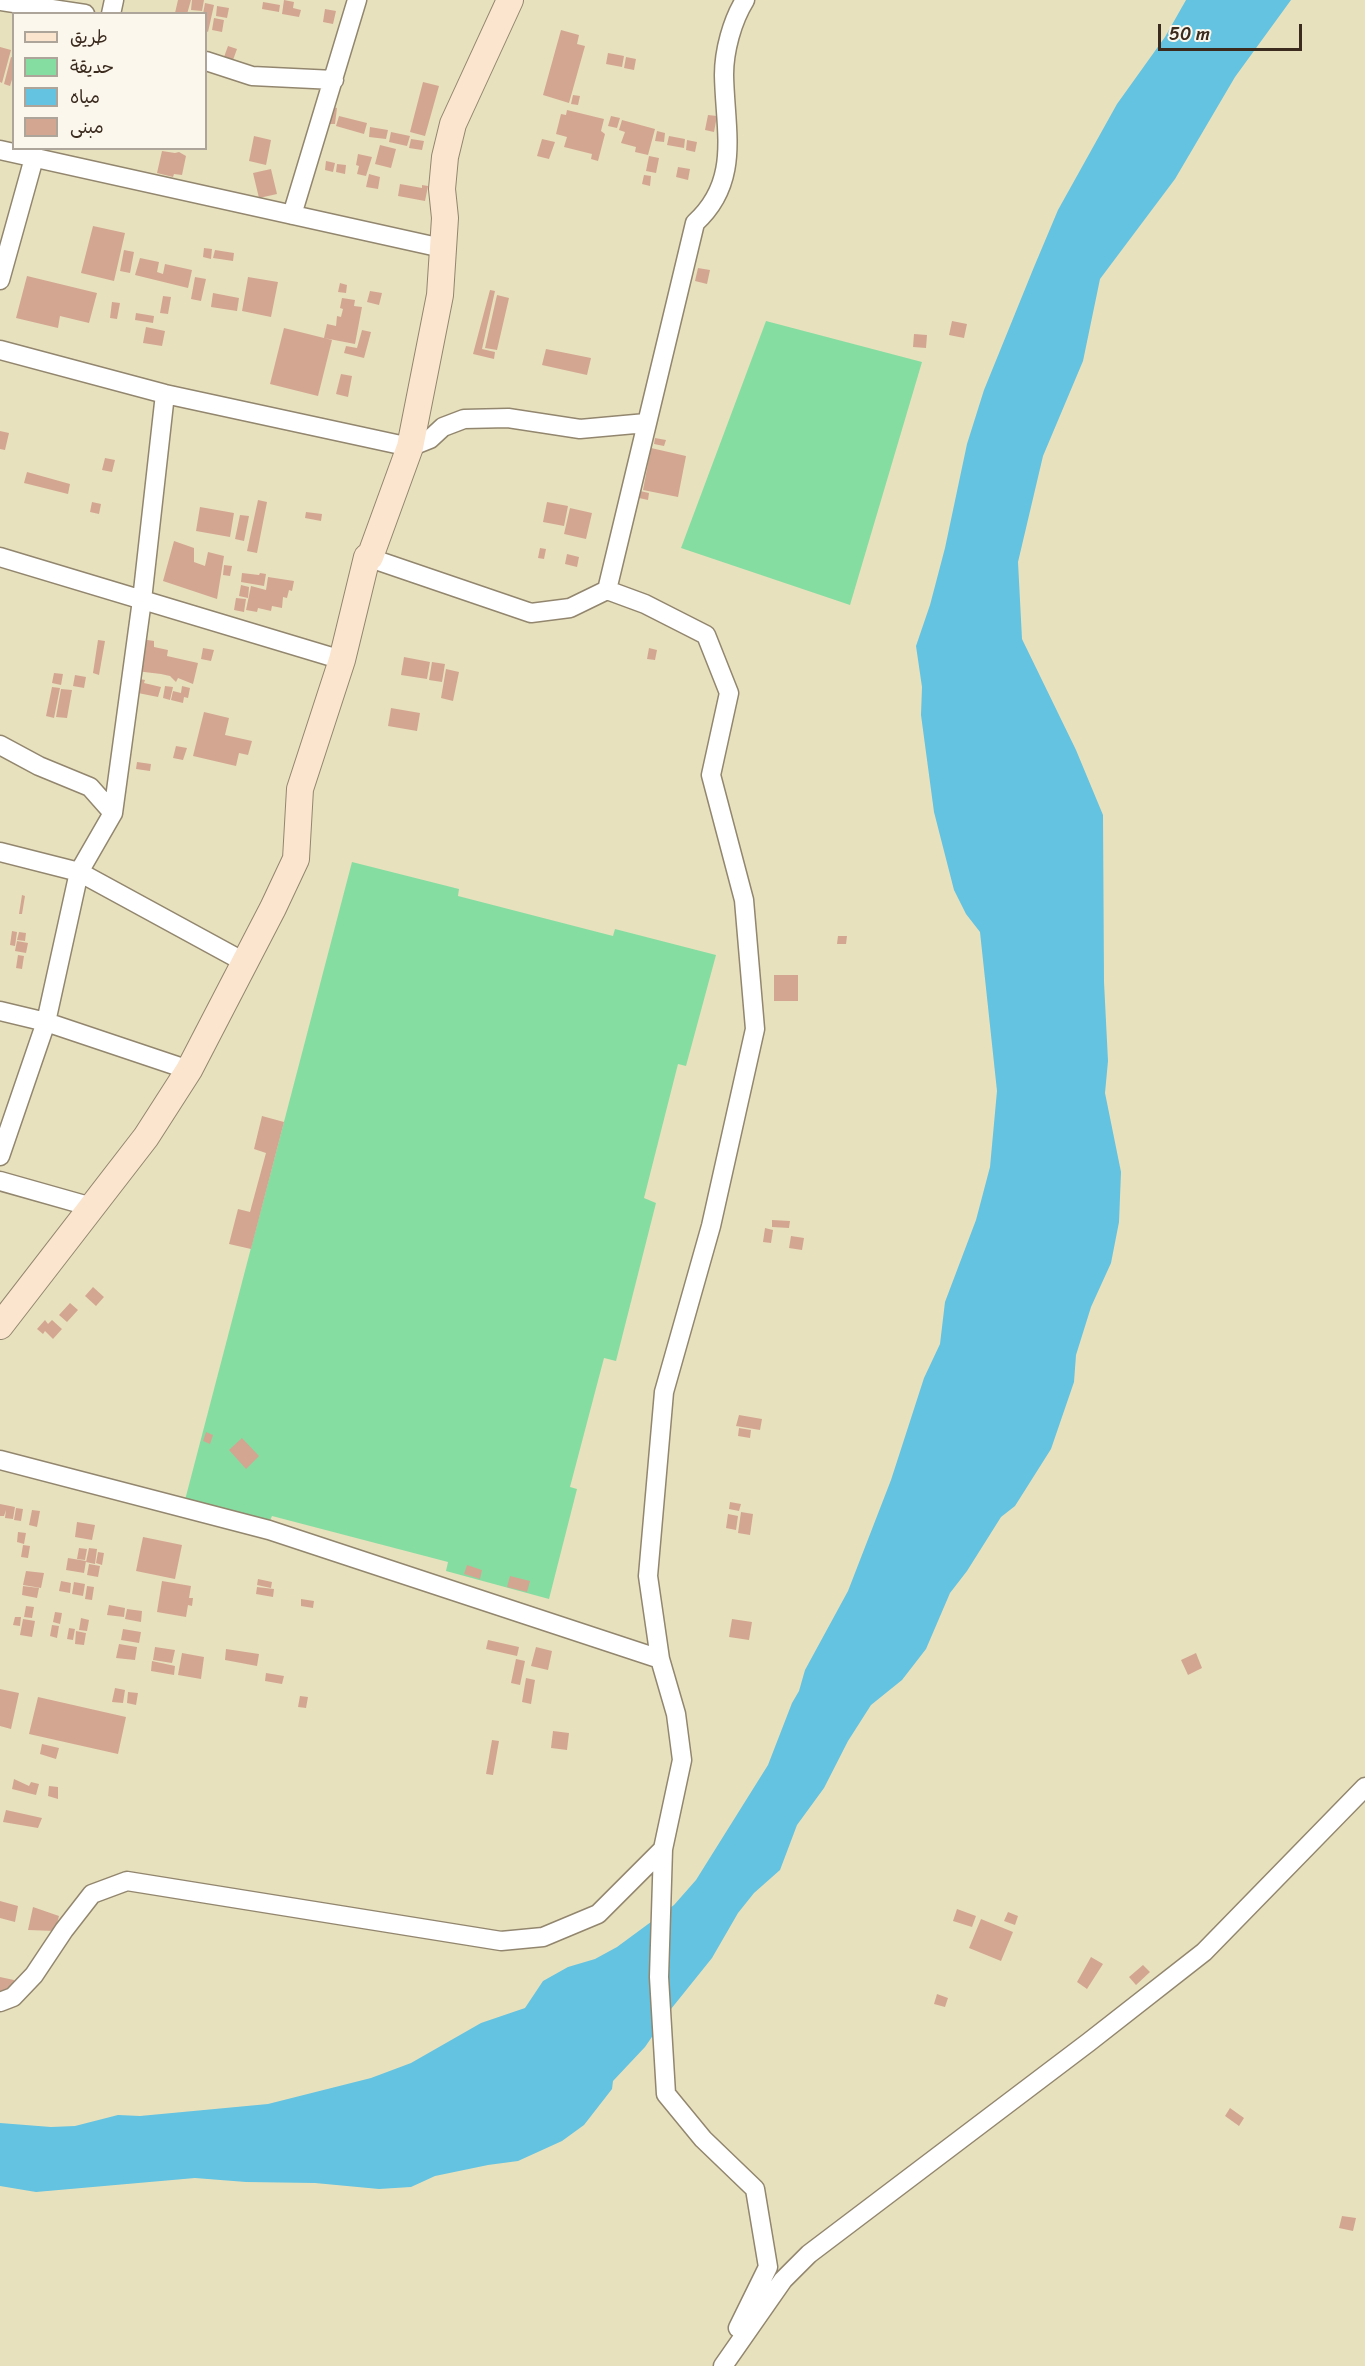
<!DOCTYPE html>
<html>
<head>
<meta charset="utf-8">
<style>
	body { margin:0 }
	#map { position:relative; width:1365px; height:2366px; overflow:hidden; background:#e8e1be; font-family:Sriracha,"Playpen Sans Arabic",sans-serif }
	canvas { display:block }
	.legend { position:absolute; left:12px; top:12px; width:195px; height:138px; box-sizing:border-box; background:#fbf7ec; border:2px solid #aea59a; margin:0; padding:8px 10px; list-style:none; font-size:18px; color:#3b2a1e }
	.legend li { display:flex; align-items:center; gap:12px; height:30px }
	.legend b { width:30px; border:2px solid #aea59a }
	.scale { position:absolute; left:1158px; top:24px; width:144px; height:27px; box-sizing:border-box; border:3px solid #3b2a1e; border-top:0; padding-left:8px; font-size:18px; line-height:21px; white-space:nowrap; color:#3b2a1e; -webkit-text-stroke:4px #fbf7ec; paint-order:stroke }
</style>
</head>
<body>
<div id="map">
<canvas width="1365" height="2366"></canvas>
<ul class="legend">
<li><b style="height:8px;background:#fbe5cf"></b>طريق</li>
<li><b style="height:16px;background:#86dda1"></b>حديقة</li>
<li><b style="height:16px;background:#63c3e1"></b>مياه</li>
<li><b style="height:16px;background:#d3a692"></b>مبنى</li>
</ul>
<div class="scale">50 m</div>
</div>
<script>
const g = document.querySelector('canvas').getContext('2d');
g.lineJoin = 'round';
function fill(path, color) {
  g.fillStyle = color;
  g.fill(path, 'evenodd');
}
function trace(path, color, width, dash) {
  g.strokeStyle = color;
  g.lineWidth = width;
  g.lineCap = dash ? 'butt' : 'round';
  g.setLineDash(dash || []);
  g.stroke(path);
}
const green = new Path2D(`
	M766,321l156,41 -72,243 -169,-57z
	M352,862l107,27 -1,7 155,40 2,-7 101,26 -30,111 -8,-2 -34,134 12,5 -40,158 -12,-3 -34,129 7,2 -28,110 -103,-28 2,-9 -176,-46 -3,7 -84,-23z`);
const water = new Path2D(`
	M1186,0h105l-56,77 -60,102 -75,100 -17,82 -40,95 -25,106 4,77 54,111 27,65 1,167 4,79 -3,32 16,79 -2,50 -8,41 -20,44 -15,48 -2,27 -23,67 -36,57 -14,11 -34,54 -17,22 -24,56 -24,31 -31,25 -23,36 -24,47 -27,37 -17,45 -26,23 -16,20 -26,45 -41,51 -26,38 -32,34 -1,8 -28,36 -22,16 -44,20 -30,4 -53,11 -24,11 -32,2 -64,-6 -69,-1 -51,-4 -159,14 -36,-6v-63l51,4 24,-1 43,-11 22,1 128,-12 103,-26 40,-15 70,-40 44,-15 18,-27 25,-14 27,-8 22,-12 57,-42 22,-25 72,-115 24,-62 7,-12 6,-21 43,-79 43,-111 33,-102 16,-34 5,-42 31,-82 14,-53 7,-76 -17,-159 -14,-18 -12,-24 -20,-78 -13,-97 1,-28 -6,-41 14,-41 15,-57 22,-104 17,-54 50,-123 24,-57 59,-106 48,-67z`);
const building = new Path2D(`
	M178,0h13l-4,14 -12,-1z
	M192,0h12l-2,11 -11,-1z
	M284,0l10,2 -1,6 8,2 -2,7 -17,-3z
	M263,2l17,3 -1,7 -17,-3z
	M205,3l9,2 -6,27 -2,-1v-17h-3z
	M217,6l12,2 -2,10 -11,-2z
	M325,9l11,2 -3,13 -10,-2z
	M214,18l10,2 -2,12 -10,-2z
	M561,30l18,5 -2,9 8,2 -16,57 -26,-8z
	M228,46l9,3 -4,11 -9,-3z
	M0,47l11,3 -9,33 -2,-1z
	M608,53l16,3 -2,11 -16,-3z
	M11,57l3,1v15l-4,13 -6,-2z
	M626,57l10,2 -2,11 -10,-2z
	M423,82l16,4 -14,50 -15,-4z
	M573,95l7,1 -2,9 -7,-1z
	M332,107l5,1 -2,16h-5z
	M567,110l37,9 -3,12 4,3 -7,27 -7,-2 1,-5 -28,-7 3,-10 -11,-3 5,-20 5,1z
	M708,115l9,1 -3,16 -9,-2z
	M339,116l28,7 -3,11 -28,-8z
	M611,116l9,2 -3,10 -9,-2z
	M622,120l33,9 -7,26 -13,-3 1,-5 -15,-4 4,-11 -6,-2z
	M370,127l18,3 -2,9 -17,-2z
	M657,131l8,2 -1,9 -9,-1z
	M391,132l19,4 -3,10 -18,-4z
	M254,136l17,4 -5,25 -17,-4z
	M669,136l16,3 -1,9 -17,-3z
	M411,139l13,2 -2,9 -13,-2z
	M542,139l13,3 -6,17 -12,-3z
	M687,140l10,2 -2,10 -9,-2z
	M380,145l16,4 -5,19 -16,-4z
	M162,151l13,2 4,-1 7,4 -4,19 -8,-1 -1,3 -16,-4z
	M358,154l14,3 -6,19 -9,-2 2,-8 -3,-1z
	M649,156l10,2 -3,15 -10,-2z
	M326,161l9,2 -2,9 -8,-2z
	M337,164l9,1 -1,9 -9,-2z
	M678,167l12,2 -2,11 -12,-3z
	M271,169l6,25 -18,4 -6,-25z
	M369,174l11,3 -2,12 -12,-2z
	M644,175l7,1 -1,10 -8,-2z
	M400,184l22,4v-3l6,1 -3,15 -27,-5z
	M93,226l32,7 -11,48 -33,-8z
	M204,248l8,1 -1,10 -8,-2z
	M124,250l10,2 -4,21 -10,-2z
	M215,250l19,3 -1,8 -20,-3z
	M140,258l19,4 -2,10 6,2 2,-10 27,6 -4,18 -53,-13z
	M698,268l12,2 -3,14 -12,-3z
	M27,276l70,17 -8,30 -29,-7 -2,12 -42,-10z
	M195,277l11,2 -5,22 -10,-2z
	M248,277l30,5 -7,35 -29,-6z
	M340,283l7,2 -1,8 -8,-1z
	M490,290l5,1 -13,58 13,3 -1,7 -21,-5z
	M370,291l12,2 -3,12 -12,-3z
	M213,293l26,5 -2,13 -26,-4z
	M497,295l12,3 -12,52 -12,-2z
	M163,296l8,1 -3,17 -8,-1z
	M342,298l13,2 -1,6 8,1 -7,37 -31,-6 3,-14 9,2 1,-10 4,1 2,-8 -3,-1z
	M112,302l8,1 -3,16 -7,-1z
	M136,313l18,3 -1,7 -18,-3z
	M952,321l15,3 -3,14 -15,-3z
	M146,327l19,4 -3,15 -19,-3z
	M284,328l48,12 -14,56 -48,-12z
	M362,330l9,2 -7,26 -20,-5 2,-7 11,2z
	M914,334l13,1 -1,13 -13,-1z
	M546,349l45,9 -4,17 -45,-10z
	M341,374l11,2 -4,21 -12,-3z
	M0,431l9,2 -4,17 -5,-1z
	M655,438l11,2 -2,6 -10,-2z
	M651,448l35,8 -8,41 -35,-7z
	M105,458l10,2 -3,12 -10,-2z
	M27,472l43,12 -2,10 -44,-11z
	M640,491l9,2 -1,7 -9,-2z
	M258,500l9,2 -10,51 -10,-2z
	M92,502l9,2 -2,10 -9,-2z
	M547,502l21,4 -4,20 -21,-4z
	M200,507l34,6 -4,24 -34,-6z
	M570,508l22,5 -6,26 -22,-5z
	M306,512l16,2 -1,7 -16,-3z
	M240,515l9,1 -5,25 -9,-2z
	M174,541l20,7v14l11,4 3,-14 16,4 -7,43 -54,-18z
	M540,548l6,1 -2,10 -6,-1z
	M567,554l12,3 -2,10 -12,-3z
	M224,565l8,1 -2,10 -7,-1z
	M242,573l17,2 1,-2 6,1 -2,12 -23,-4z
	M268,577l26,4 -2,10 -3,-1 -2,8 -4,-1 -1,11 -10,-2 -1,5 -13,-3 -1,4 -11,-2 5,-24 15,4z
	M241,585l8,2 -1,11 -9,-2z
	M236,598l10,1 -2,13 -10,-2z
	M141,639l13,2v6l14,3 -1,6 31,7 -5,21 -15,-6 -2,4 -6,-6 -9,-2 -25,-3z
	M98,640l7,1 -6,34 -6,-2z
	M203,648l11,2 -3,11 -10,-2z
	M649,648l8,2 -2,10 -8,-1z
	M404,657l26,5 -3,17 -26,-4z
	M432,662l13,2 -3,18 -13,-2z
	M446,669l13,3 -6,29 -12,-3z
	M54,673l9,1 -2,11 -9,-2z
	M75,675l11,2 -2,11 -11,-2z
	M135,678l10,2 -1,3 17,4 -3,10 -25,-5z
	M165,686l8,1 -3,13 -7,-2z
	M182,686l8,2 -2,10 -4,-1 -1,6 -12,-3 2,-9 8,2z
	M52,687l8,1 -6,30 -8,-2z
	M61,689l11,1 -5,28 -11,-1z
	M391,708l29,5 -3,18 -29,-5z
	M204,712l25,6 -4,17 27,6 -4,14 -9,-2 -3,13 -43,-10z
	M176,746l11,2 -4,12 -10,-2z
	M137,762l14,2 -1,7 -14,-2z
	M22,895l3,1 -3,18h-3z
	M12,931l5,1 -2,14 -5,-1z
	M19,932l7,1 -1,8 -8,-1z
	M838,936h9l-1,8h-9z
	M17,941l11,2 -2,10 -11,-2z
	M18,955l6,1 -2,13 -6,-1z
	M774,975h24v26h-24z
	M262,1116l22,6 -33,127 -22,-5 9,-35 12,3 16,-59 -12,-4z
	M772,1220l18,1 -1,7 -17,-1z
	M765,1228l8,2 -2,13 -8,-1z
	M791,1236l13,2 -2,12 -13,-2z
	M93,1287l11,10 -8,9 -11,-10z
	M70,1303l8,7 -11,12 -8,-7z
	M45,1320l3,4 4,-4 10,9 -9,10 -8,-8 -2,3 -6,-5z
	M739,1415l23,4 -2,11 -24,-4z
	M739,1428l12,2 -1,8 -12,-2z
	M206,1432l7,3 -3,9 -7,-3z
	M242,1438l17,18 -13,13 -17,-19z
	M730,1502l11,2 -2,7 -10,-2z
	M0,1504l15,3 -2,12 -8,-1 1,-8 -2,6h-4z
	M16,1508l7,1 -2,12 -7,-1z
	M32,1510l8,1 -3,16 -8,-2z
	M741,1512l12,2 -3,21 -12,-2z
	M728,1514l10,2 -2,14 -10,-2z
	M77,1522l18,3 -3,15 -17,-3z
	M18,1532l8,1 -2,11 -7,-2z
	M143,1537l39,8 -7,34 -39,-8z
	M23,1545l7,1 -2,12 -7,-1z
	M79,1548l8,1 -2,11 -8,-1z
	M89,1548l8,1 -2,15 -9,-2z
	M98,1552l6,1 -2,12 -6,-2z
	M68,1558l18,3 -2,12 -18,-3z
	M89,1564l11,2 -2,11 -11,-2z
	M467,1565l15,5 -2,9 -16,-5z
	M26,1571l18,2 -3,15 -18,-3z
	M510,1576l20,5 -3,11 -20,-5z
	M258,1579l14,3 -1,6 -14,-3z
	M61,1581l10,2 -1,10 -11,-2z
	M162,1581l29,5 -2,12h4l-1,8 -4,-1 -2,12 -29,-5z
	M74,1582l11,2 -2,12 -11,-2z
	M23,1586l16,2 -2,10 -15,-3z
	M87,1586l7,1 -2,13 -7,-1z
	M257,1587l17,2 -1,8 -17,-3z
	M301,1599l13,2 -1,7 -12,-2z
	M109,1605l16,3 -1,9 -17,-2z
	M26,1606l8,1 -2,11 -8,-1z
	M127,1609l15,2 -1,11 -16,-3z
	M55,1612l7,1 -2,11 -7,-2z
	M15,1617h6l-1,9 -7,-1z
	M81,1618l8,2 -2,11 -8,-1z
	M23,1619l12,2 -3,16 -12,-2z
	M732,1619l20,3 -3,18 -20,-3z
	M52,1625l7,1 -2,12 -7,-2z
	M69,1628l6,1 -2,11 -6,-1z
	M123,1629l18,3 -2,11 -18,-3z
	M76,1631l10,2 -2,12 -9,-1z
	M488,1640l31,7 -2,9 -31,-7z
	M119,1644l18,3 -2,13 -19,-2z
	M155,1647l20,3 -3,13 -19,-3z
	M536,1647l16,4 -4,19 -17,-4z
	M226,1649l33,5 -2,12 -32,-6z
	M182,1653l22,4 -3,22 -23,-4z
	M1196,1653l6,15 -14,7 -7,-15z
	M516,1659l9,2 -5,24 -9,-2z
	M152,1661l23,5 -1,9 -23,-4z
	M266,1673l18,3 -2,8 -17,-3z
	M526,1678l9,2 -4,24 -9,-2z
	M115,1688l10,2 -2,13 -11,-1z
	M0,1689l19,4 -8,36 -11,-3z
	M128,1692l10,1 -2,12 -9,-2z
	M300,1696l8,1 -2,11 -8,-1z
	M38,1697l88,20 -8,37 -89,-20z
	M553,1731l16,2 -2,17 -16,-2z
	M492,1740l7,1 -6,34 -7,-1z
	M42,1744l17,4 -3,11 -16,-5z
	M14,1779l15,7 2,-4 8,2 -3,11 -24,-6z
	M49,1786l9,1v12l-10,-3z
	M6,1810l36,8 -4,10 -35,-6z
	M0,1901l18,5 -3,16 -15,-4z
	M33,1907l26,9 -4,15 -27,-1z
	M957,1909l19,7 -4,11 -19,-6z
	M1008,1912l10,4 -3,9 -11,-4z
	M981,1919l32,13 -12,29 -32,-13z
	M1091,1957l12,7 -16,25 -10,-7z
	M1143,1965l7,7 -14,13 -7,-8z
	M0,1977l14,3 -1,17 -13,-2z
	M937,1994l11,4 -3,9 -11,-3z
	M1230,2108l14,10 -5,8 -14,-10z
	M1342,2216l14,2 -3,13 -14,-3z`);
const street = new Path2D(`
	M0,1l85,13
	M111,14l3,-14
	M206,61l46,15 82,4
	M0,150l442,98
	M292,215l65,-215
	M0,280l34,-122
	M0,350l165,44 245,53 20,-8 13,-12 21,-8 44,-1 72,11 66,-6
	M0,557l342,103
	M367,557l164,56 39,-5 37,-18 88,-367c46,-42 30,-92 29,-148 0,-24 8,-54 21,-75
	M0,745l39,21 51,21 23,26
	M0,852l79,20 167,91
	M0,1011l46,11 143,48
	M0,1156l46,-134 33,-150 34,-59 29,-213 23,-206
	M0,1181l92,26
	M0,1460l269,70 391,129
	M663,1849l-4,128 7,117 37,45 52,50 13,78 -30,61
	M0,2002l13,-5 21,-22 30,-45 28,-36 35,-13 374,60 42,-4 55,-23 65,-65 19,-89 -6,-46 -16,-55 -12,-83 16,-184 47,-166 44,-197 -11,-129 -33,-125 18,-82 -23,-58 -61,-31 -38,-14
	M723,2366l60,-86 26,-26 280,-212 115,-90 161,-165`);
const secondary = new Path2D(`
	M0,1326l146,-189 43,-67 84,-162 23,-49 4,-70 42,-129 25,-103h3l40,-110 30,-152 5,-77 -3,-29 3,-32 8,-33 57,-124`);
fill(green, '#86dda1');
fill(water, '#63c3e1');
fill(building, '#d3a692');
trace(street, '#92866e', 21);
trace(secondary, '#92866e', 28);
trace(street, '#fff', 18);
trace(secondary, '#fbe5cf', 26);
</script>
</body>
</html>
